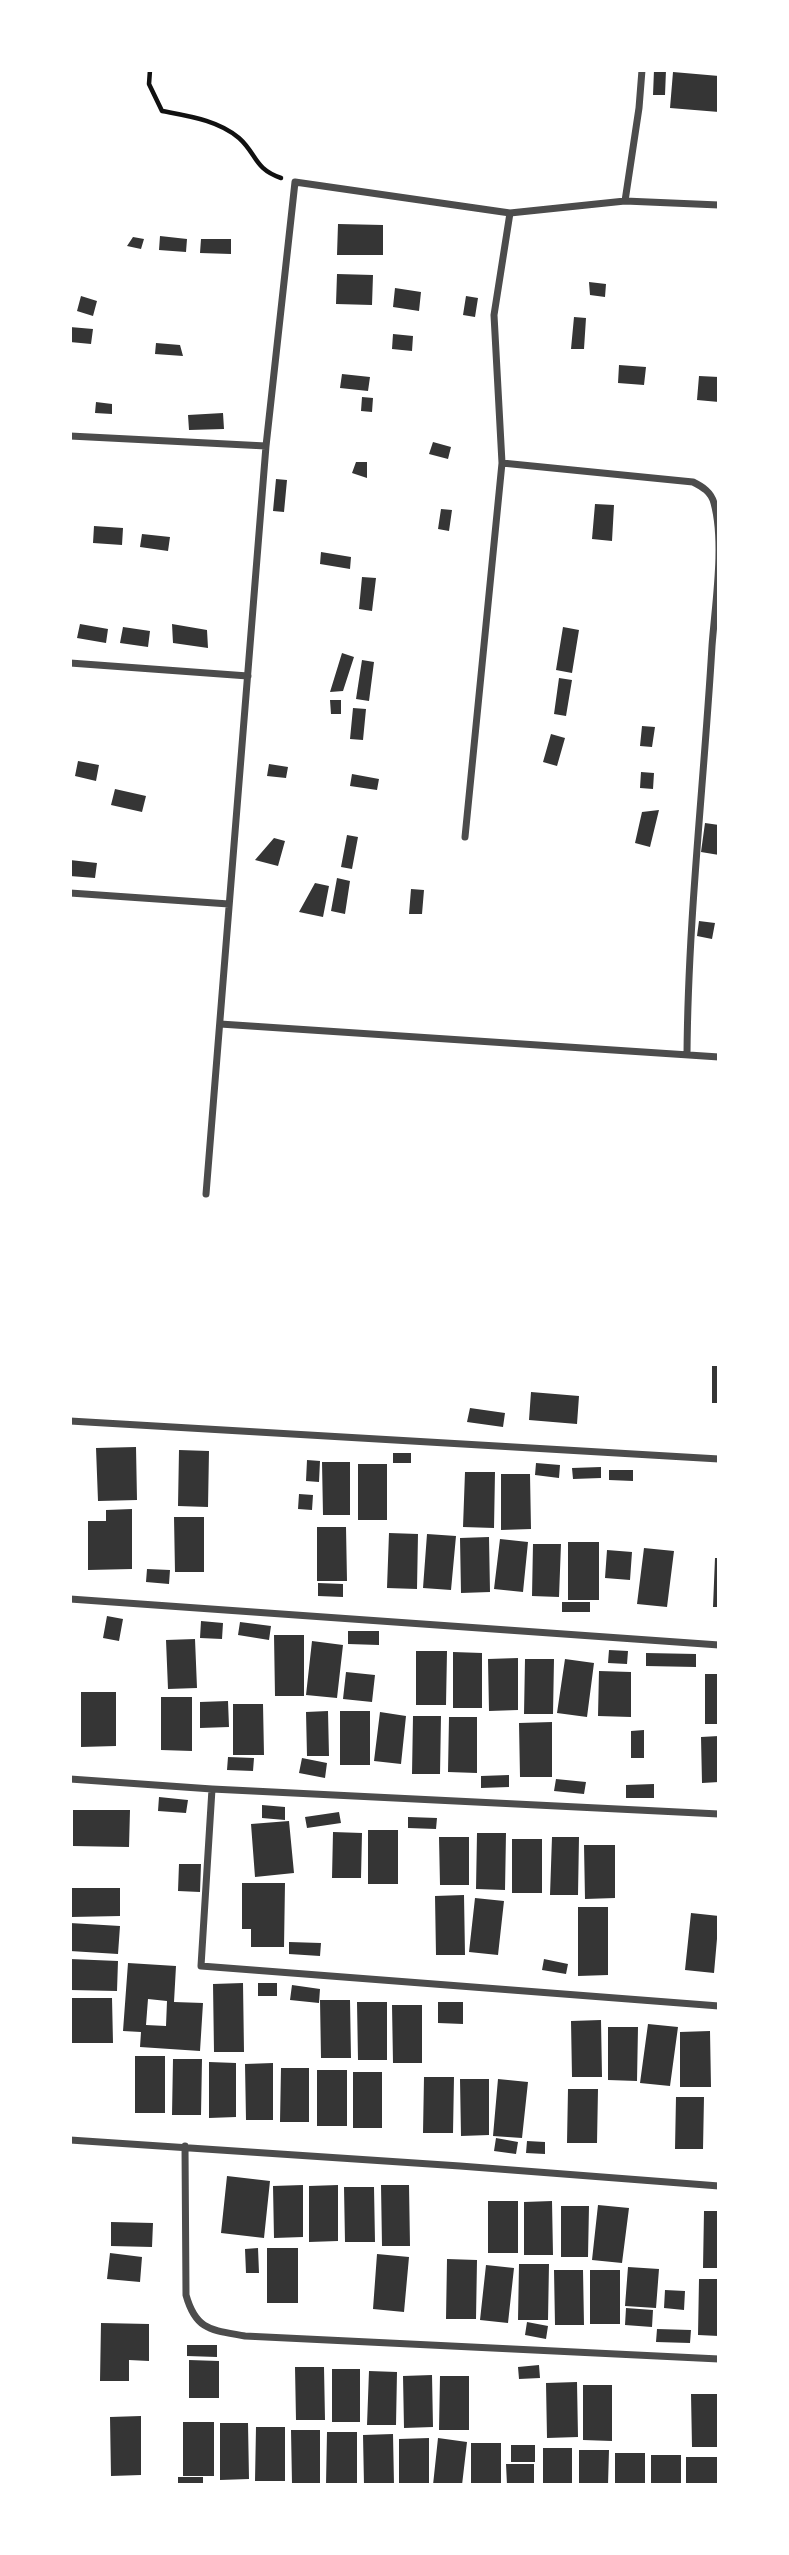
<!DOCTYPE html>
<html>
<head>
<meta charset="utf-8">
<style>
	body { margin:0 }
	#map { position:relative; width:789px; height:2555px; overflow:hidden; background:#fff; font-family:"Zilla Slab",serif }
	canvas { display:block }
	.frame { position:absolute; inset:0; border:72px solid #fff; pointer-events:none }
</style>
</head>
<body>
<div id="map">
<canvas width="789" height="2555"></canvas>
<div class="frame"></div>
</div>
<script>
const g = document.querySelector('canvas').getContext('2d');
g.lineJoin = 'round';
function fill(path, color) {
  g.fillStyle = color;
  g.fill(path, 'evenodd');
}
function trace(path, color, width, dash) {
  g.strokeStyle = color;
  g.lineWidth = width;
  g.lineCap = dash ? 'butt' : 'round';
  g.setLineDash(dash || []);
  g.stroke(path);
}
const building = new Path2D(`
	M654,70h12l-1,25h-12z
	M673,72l46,4v36l-49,-4z
	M338,224l45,1v30h-46z
	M160,236l27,3 -1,13 -27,-2z
	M133,237l11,2 -3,10 -14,-3z
	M201,239h30v15l-31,-1z
	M337,274l36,1 -1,30 -36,-1z
	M589,282l17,2 -1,13 -15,-2z
	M395,288l26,4 -2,19 -26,-4z
	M81,296l16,5 -4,15 -16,-5z
	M466,296l12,2 -3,19 -12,-2z
	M574,317l12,1 -2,31h-13z
	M70,327l23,2 -2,15 -21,-2z
	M393,334l20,2 -1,15 -20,-2z
	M156,343l24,2 3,11 -28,-2z
	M619,365l27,2 -2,18 -26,-2z
	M342,374l28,3 -2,14 -28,-3z
	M699,376l20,1v25l-22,-2z
	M362,397l11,1 -1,14 -11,-1z
	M96,402l16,2v10l-17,-1z
	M223,413l1,16 -35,1 -1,-15z
	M433,442l18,5 -3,12 -19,-5z
	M356,462h11v16l-15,-5z
	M276,479l11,1 -3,32 -11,-1z
	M595,504l19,1 -2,36 -20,-2z
	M441,509l11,1 -3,21 -11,-2z
	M94,526l29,2 -1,17 -29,-2z
	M142,534l28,3 -2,14 -28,-4z
	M321,552l30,5 -1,12 -30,-5z
	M362,577l14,1 -4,33 -13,-2z
	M80,624l28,5 -2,14 -29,-5z
	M172,624l35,6 1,18 -35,-5z
	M123,627l27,4 -2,16 -28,-4z
	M563,627l16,3 -7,43 -16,-3z
	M342,653l12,4 -11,34 -13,1z
	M362,660l12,2 -5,39 -13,-2z
	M559,678l13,2 -6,36 -12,-2z
	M330,700h11v14h-10z
	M353,708l13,1 -3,31 -13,-1z
	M642,726l13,1 -3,20 -12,-1z
	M551,734l14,4 -8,28 -14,-4z
	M78,761l21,4 -3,16 -21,-5z
	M269,764l19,3 -2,11 -19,-2z
	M641,772l13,1 -1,16 -13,-1z
	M352,774l27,5 -2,11 -27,-4z
	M115,789l31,7 -4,16 -31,-7z
	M659,810l-9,37 -15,-4 7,-31z
	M705,823l14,2v30l-18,-3z
	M347,835l11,2 -6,32 -11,-2z
	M274,838l11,3 -7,25 -23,-6z
	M70,860l27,3 -2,15 -25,-2z
	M337,878l13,3 -5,33 -14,-3z
	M315,883l14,3 -6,31 -24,-5z
	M411,889l13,1 -2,24h-13z
	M699,921l16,2 -3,16 -15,-3z
	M712,1366h7v37h-7z
	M531,1392l48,4 -2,28 -48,-4z
	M470,1408l35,5 -2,14 -36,-5z
	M136,1447l1,53 -39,1 -2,-53z
	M179,1450l30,1 -1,56 -30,-1z
	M393,1453h18v10h-18z
	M307,1460l13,1 -1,21 -13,-1z
	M322,1462h28v53h-27z
	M536,1463l24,2 -1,13 -24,-3z
	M358,1464h29v56h-29z
	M601,1467v11l-28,1 -1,-11z
	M609,1470h24v11l-24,-1z
	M465,1472h30l-1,56 -31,-1z
	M501,1474h29l1,55 -30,1z
	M299,1494l14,1 -1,15 -14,-1z
	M132,1509v60l-44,1v-49h18v-11z
	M174,1517h30v55h-29z
	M317,1527h29l1,54h-30z
	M389,1533l29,1 -1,55 -30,-1z
	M427,1534l29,2 -5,54 -28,-2z
	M489,1537l1,55 -29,1 -1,-55z
	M500,1539l28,3 -5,50 -29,-3z
	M568,1542h31v58h-31z
	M533,1544h28l-2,53 -27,-1z
	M644,1548l30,3 -7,56 -30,-3z
	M607,1550l25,2 -2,28 -25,-2z
	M715,1558h4v49h-6z
	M147,1569l23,1 -1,14 -23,-2z
	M318,1583l25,1v13l-25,-1z
	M562,1602h28v10h-28z
	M107,1616l16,3 -4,22 -16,-3z
	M201,1621l22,2 -1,16 -22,-1z
	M240,1622l31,4 -2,14 -31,-5z
	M348,1631h31v14l-31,-1z
	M274,1635h30v61h-29z
	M195,1639l2,49 -29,1 -2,-49z
	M312,1641l31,4 -6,53 -31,-3z
	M609,1650l19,1 -1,13 -19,-1z
	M416,1651h31l-1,54h-30z
	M453,1652l29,1v55h-29z
	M646,1653l50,1v13l-50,-1z
	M518,1658v52l-29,1 -1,-52z
	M525,1659h29l-1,55h-29z
	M565,1659l29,4 -7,54 -30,-4z
	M599,1671l32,1v45l-33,-1z
	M346,1672l29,3 -3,27 -29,-3z
	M705,1674h14v50h-14z
	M81,1692h35v54l-35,1z
	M161,1697h31v54l-31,-1z
	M228,1701l1,26 -29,1v-26z
	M233,1704h30l1,51h-31z
	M328,1711l1,45h-22l-1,-44z
	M340,1711h30v54h-30z
	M380,1712l26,4 -5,48 -27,-3z
	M413,1716h28l-1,58h-28z
	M449,1717h28v56l-29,-1z
	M552,1722v55h-32l-1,-54z
	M644,1730v28h-13v-27z
	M719,1736v46l-17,1 -1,-46z
	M228,1757l26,1 -1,13 -26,-1z
	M302,1758l25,5 -2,15 -26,-5z
	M509,1775v12l-28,1v-12z
	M556,1779l30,3 -2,12 -30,-3z
	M654,1784v14h-28v-13z
	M159,1797l29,3 -2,13 -28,-2z
	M262,1805l23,2v13l-23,-2z
	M73,1810h57l-1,37 -56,-1z
	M339,1812l2,11 -34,5 -2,-11z
	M408,1817l29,1 -1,11 -28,-1z
	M289,1821l5,52 -39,4 -4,-53z
	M368,1830h30v54h-30z
	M333,1832l29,1 -1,45h-29z
	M477,1833h29l-1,57 -29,-1z
	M439,1837h30v48h-29z
	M552,1837h27l-1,58h-28z
	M512,1839h30v54h-30z
	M584,1845h31v53l-30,1z
	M179,1864h22l-1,28 -22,-1z
	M242,1883h43l-1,64h-33v-18h-9z
	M70,1888h50v28l-49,1z
	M464,1895l1,60h-29l-1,-59z
	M475,1898l29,3 -6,54 -29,-3z
	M578,1907h30v68l-30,1z
	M691,1913l28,3 -5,57 -29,-3z
	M70,1923l50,3 -2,28 -48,-3z
	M289,1942l32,1 -1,13 -31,-2z
	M70,1959l48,2 -1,30 -47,-1z
	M544,1959l24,5 -2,10 -24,-4z
	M128,1963l48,3 -2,36 29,1 -3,48 -60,-4 1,-15 -18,-1zM148,1999l19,2 -1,25 -20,-1z
	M243,1983l1,69h-30l-1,-68z
	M258,1983h19v13h-19z
	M292,1985l28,4 -1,14 -29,-3z
	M70,1998h42l1,45h-43z
	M320,2000h30l1,58h-30z
	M357,2002h30v58h-29z
	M438,2002h25v22l-25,-1z
	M392,2005h30v58h-29z
	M601,2020l1,57h-30l-1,-56z
	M648,2024l30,3 -8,59 -30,-3z
	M608,2027h30l-1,54 -29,-1z
	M710,2031l1,56h-31v-55z
	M135,2056h30v57h-30z
	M173,2059h29l-1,56h-29z
	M209,2062l27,1v54l-27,1z
	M273,2063v57h-27l-1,-56z
	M281,2068h28v54h-29z
	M317,2070h30v56h-30z
	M353,2072h29v56h-29z
	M424,2077h30l-1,56h-30z
	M460,2079h29v56l-28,1z
	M498,2079l30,3 -6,56 -29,-2z
	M568,2089h30l-1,54h-30z
	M676,2097h28l-1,52h-28z
	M496,2138l22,4 -2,12 -22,-3z
	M527,2141l18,1v12l-19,-1z
	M227,2176l43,5 -6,57 -43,-5z
	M303,2185v52l-29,1 -1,-52z
	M338,2185v56l-29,1v-56z
	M381,2185h28l1,61h-28z
	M344,2187h30l1,55h-30z
	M488,2201h30v52h-30z
	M552,2201l1,54h-29v-53z
	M598,2205l31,3 -7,55 -30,-3z
	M561,2206h28l-1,51h-27z
	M704,2211h15v57h-16z
	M111,2222l42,1 -1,24 -41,-1z
	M258,2248l1,25h-13l-1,-24z
	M267,2248h31v55h-31z
	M110,2253l32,4 -2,25 -33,-3z
	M377,2254l32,3 -5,55 -31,-3z
	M447,2259l30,1 -1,59h-30z
	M519,2264h30l-1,56h-30z
	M486,2265l28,3 -6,55 -28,-3z
	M628,2267l31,2 -3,39 -31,-2z
	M554,2270h29l1,55h-29z
	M590,2270h30v54h-30z
	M699,2279h20v57l-21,-1z
	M665,2290l20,1 -1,19 -20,-2z
	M626,2308l27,2 -1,17 -27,-2z
	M527,2322l21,4 -2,13 -21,-4z
	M101,2323l48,1v37l-20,-1v21h-29z
	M657,2329l34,1 -1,13 -34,-1z
	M187,2345h30v12l-30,-1z
	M189,2360l30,1v37h-30z
	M539,2365l1,13 -21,1 -1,-12z
	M295,2367h29l1,53h-29z
	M332,2369h28v53h-28z
	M369,2371l28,1 -1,53h-29z
	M432,2375l1,52 -29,1 -1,-52z
	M440,2376h29v54h-30z
	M577,2382l1,55 -31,1 -1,-55z
	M583,2385h29v56l-29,-1z
	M691,2394h28v53h-27z
	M141,2416v59l-30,1 -1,-59z
	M183,2422h31v54h-31z
	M220,2423h28l1,56 -29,1z
	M256,2427h29v54h-30z
	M291,2430h29v54h-28z
	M327,2432h30v53h-31z
	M393,2434l1,51h-30l-1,-50z
	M429,2438v47h-30v-46z
	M438,2438l29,4 -5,43h-29z
	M471,2443h30v42h-30z
	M511,2445h24v17h-24z
	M543,2448h29v37h-29z
	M579,2450h30l-1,35h-29z
	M615,2453h30v32h-30z
	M651,2455h30v30h-30z
	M686,2457h31v28h-31z
	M506,2464h28v21h-27z
	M178,2477h25v8h-25z`);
const path = new Path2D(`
	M150,70l-1,14 13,27c26,5 56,9 77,27 18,16 15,31 42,40`);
const minor = new Path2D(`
	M625,201l14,-93 3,-38
	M70,436l196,10
	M502,463l191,19c10,5 18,10 21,21 11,40 1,102 -2,143 -8,137 -24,272 -25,409
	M70,663l178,13
	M465,837l37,-374 -8,-148 16,-102
	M70,893l159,11
	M220,1024l499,33
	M206,1194l60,-748 29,-264 215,31 115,-12 94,4
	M70,1421l649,38
	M70,1599l649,46
	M70,1779l142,10 507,25
	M212,1789l-11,177 518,40
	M70,2140l390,26 259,20
	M185,2146l1,149c10,36 26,35 59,41l474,23`);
fill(building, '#353535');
trace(path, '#111', 4.5);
trace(minor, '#4c4c4c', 7);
</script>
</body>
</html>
